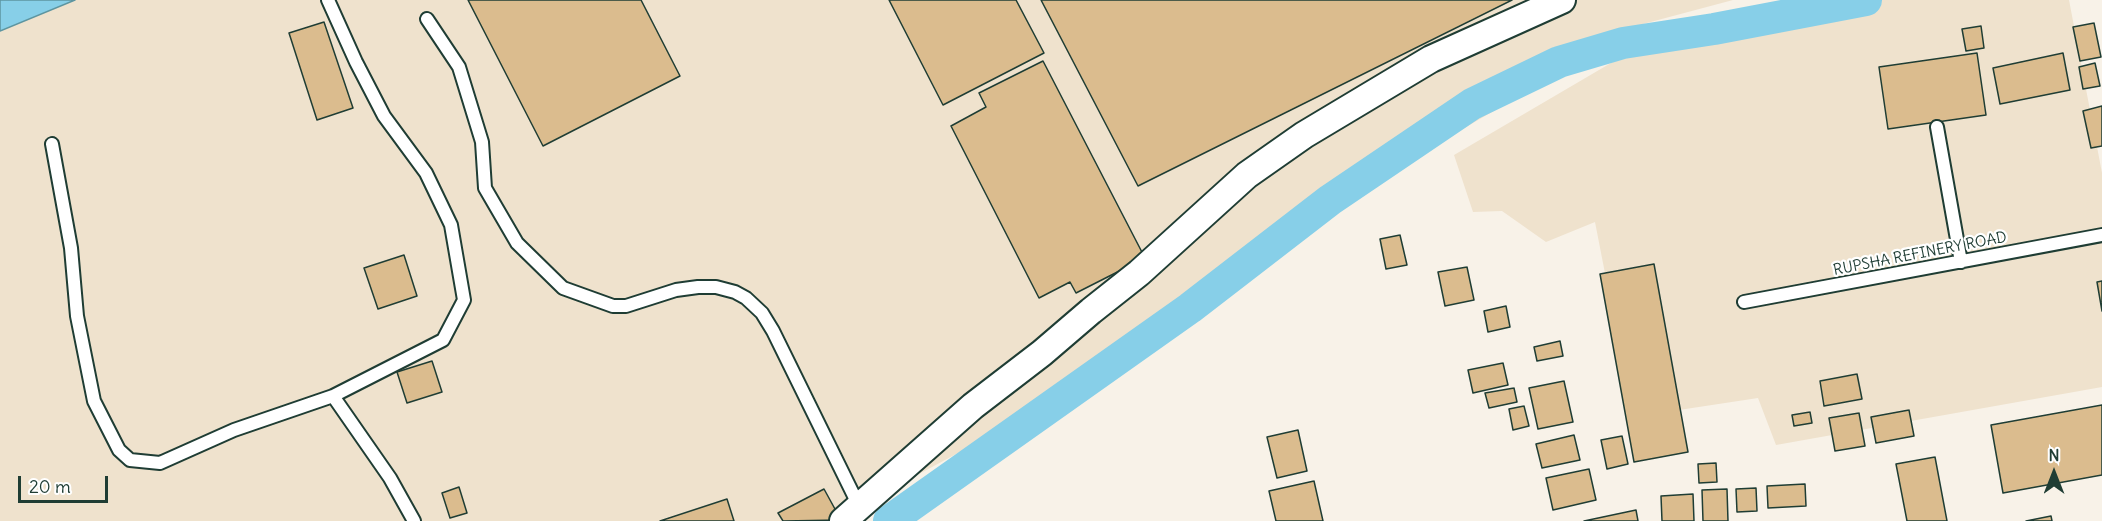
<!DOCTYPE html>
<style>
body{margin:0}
#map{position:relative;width:2102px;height:521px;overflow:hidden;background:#f8f2e8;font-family:Delius,sans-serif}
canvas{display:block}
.north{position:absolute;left:2024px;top:443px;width:60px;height:60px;-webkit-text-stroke:4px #fff;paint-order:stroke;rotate:0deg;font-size:16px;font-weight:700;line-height:24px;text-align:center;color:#1f3d34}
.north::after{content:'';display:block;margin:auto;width:21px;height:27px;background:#1f3d34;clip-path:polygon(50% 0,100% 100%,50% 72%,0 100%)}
.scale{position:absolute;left:18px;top:476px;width:90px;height:27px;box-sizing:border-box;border:3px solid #1f3d34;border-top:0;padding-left:8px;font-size:18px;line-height:21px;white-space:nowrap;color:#1f3d34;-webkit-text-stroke:4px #fff;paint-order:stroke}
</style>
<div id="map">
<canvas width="2102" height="521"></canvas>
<div class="north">N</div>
<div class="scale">20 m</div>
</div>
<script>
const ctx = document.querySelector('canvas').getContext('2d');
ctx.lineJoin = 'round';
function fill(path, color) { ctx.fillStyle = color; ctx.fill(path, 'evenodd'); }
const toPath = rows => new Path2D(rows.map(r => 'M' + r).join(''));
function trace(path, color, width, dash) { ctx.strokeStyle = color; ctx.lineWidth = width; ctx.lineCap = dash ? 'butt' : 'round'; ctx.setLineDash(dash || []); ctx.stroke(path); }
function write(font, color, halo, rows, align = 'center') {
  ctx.font = font + ' Delius,sans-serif'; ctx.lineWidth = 4.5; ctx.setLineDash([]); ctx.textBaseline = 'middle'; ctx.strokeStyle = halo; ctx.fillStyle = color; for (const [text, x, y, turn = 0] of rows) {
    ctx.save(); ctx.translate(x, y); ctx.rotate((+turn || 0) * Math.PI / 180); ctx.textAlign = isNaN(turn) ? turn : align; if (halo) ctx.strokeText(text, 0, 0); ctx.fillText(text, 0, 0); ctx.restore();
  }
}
const built = toPath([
 [0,0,1733,0,1643,24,1303,222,1119,366,832,521,0,521],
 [1822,0,2069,0,2102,173,2102,387,1776,445,1758,398,1633,417,1595,222,1546,242,1502,211,1473,212,1454,155,1657,36]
]);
const water = toPath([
 [0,0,75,0,0,31,0,0]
]);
const canal = toPath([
 [889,521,1190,308,1330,200,1472,104,1559,62,1623,43,1714,29,1866,0]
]);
const building = toPath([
 [468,0,641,0,680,76,543,146,468,0],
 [889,0,1016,0,1044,53,943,105,889,0],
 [1041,0,1512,0,1138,186,1041,0],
 [324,22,353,108,317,120,289,33,324,22],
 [2094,23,2101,57,2080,61,2073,27,2094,23],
 [1981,26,1984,48,1966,51,1962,29,1981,26],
 [1977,53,1986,115,1888,129,1879,67,1977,53],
 [2063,53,2070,90,2000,104,1993,68,2063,53],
 [1043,61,1145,258,1076,293,1070,282,1039,298,951,126,986,107,979,93,1043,61],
 [2095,63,2100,86,2083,89,2079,67,2095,63],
 [2102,106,2102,146,2091,148,2083,111,2102,106],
 [1400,235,1407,265,1386,269,1380,239,1400,235],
 [404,255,417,296,378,309,364,268,404,255],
 [1654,264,1688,452,1634,462,1600,274,1654,264],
 [1467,267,1474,300,1445,306,1438,272,1467,267],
 [2102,281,2102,311,2097,282,2102,281],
 [1506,306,1510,327,1488,332,1484,311,1506,306],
 [1560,341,1563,356,1537,361,1534,347,1560,341],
 [432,361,442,392,407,403,397,372,432,361],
 [1503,363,1508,385,1473,393,1468,370,1503,363],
 [1857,374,1862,399,1824,406,1820,381,1857,374],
 [1564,381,1573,422,1538,429,1529,388,1564,381],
 [1514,388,1517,402,1489,408,1485,393,1514,388],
 [2102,405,2102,475,2003,493,1991,425,2102,405],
 [1524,406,1529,426,1513,430,1509,409,1524,406],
 [1909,410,1914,436,1876,443,1871,417,1909,410],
 [1810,412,1812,423,1794,426,1792,415,1810,412],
 [1859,413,1865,446,1835,451,1829,418,1859,413],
 [1298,430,1307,471,1277,478,1267,437,1298,430],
 [1574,435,1580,460,1542,468,1536,444,1574,435],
 [1622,436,1628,464,1607,469,1601,440,1622,436],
 [1935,457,1947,521,1907,521,1896,464,1935,457],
 [1716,463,1717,482,1699,483,1698,464,1716,463],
 [1589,469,1596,500,1553,510,1546,478,1589,469],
 [1314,481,1323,521,1276,521,1269,491,1314,481],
 [1805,484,1806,506,1768,508,1767,486,1805,484],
 [459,487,467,513,450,518,442,493,459,487],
 [1756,488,1757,511,1737,512,1736,489,1756,488],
 [824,489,841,520,783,521,778,513,824,489],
 [1727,489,1728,521,1703,521,1702,490,1727,489],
 [1693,494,1694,521,1662,521,1661,496,1693,494],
 [727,499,734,521,660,521,727,499],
 [1636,510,1638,521,1584,521,1636,510],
 [2051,516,2052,521,2026,521,2051,516]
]);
const service = toPath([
 [328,0,356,62,384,116,426,173,451,225,464,300,443,340,333,396,390,478,414,521],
 [427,19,459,67,482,142,485,188,517,243,563,288,613,306,626,306,676,290,698,287,716,287,735,292,746,298,762,313,773,331,859,506],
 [1937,127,1961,262],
 [52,144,71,248,77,316,94,401,119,450,130,460,160,463,234,430,333,396],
 [1744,302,2102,235]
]);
const minor = toPath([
 [843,521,973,406,1042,353,1091,311,1139,273,1247,175,1304,135,1431,59,1562,0]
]);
const streetNames = [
 ["RUPSHA REFINERY ROAD",1920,254,-11]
];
fill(built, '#efe2cd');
fill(water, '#87cfe8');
trace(water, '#5d95a0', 1.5);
trace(canal, '#87cfe8', 32);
fill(building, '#dbbc8e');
trace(building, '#1f3d34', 1.5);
trace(service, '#1f3d34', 16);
trace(minor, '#1f3d34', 30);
trace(service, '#fff', 12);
trace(minor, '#fff', 26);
write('15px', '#1f3d34', '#fff', streetNames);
</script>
